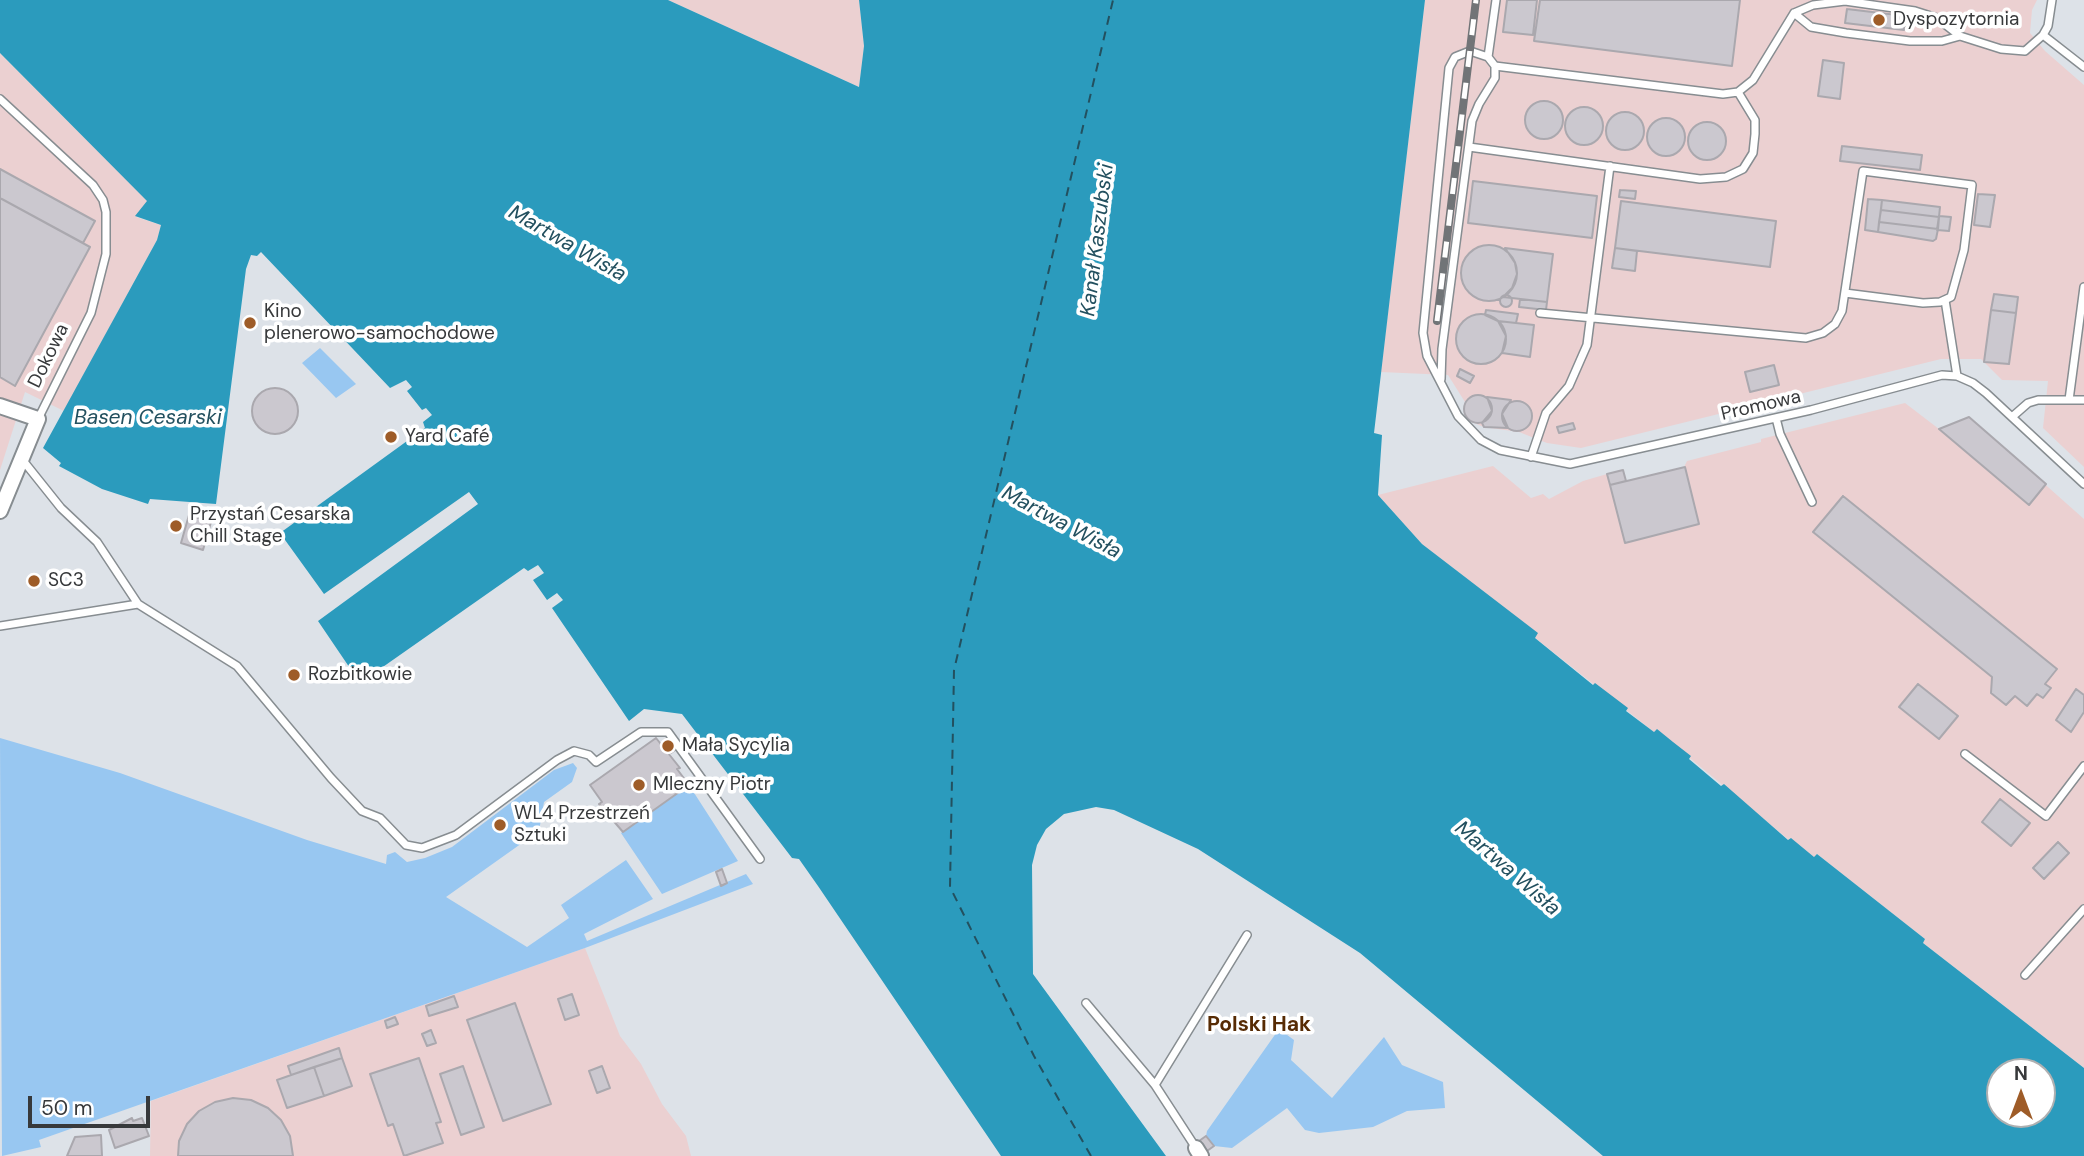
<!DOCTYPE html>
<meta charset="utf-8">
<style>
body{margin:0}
#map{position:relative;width:2084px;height:1156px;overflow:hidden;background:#dde2e8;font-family:"DM Sans",sans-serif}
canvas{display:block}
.north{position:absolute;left:1986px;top:1058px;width:70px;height:70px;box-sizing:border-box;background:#fff;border:2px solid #afb0b1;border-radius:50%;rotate:0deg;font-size:19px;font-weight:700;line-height:28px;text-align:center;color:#37393b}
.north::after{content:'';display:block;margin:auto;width:24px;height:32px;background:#9e5c28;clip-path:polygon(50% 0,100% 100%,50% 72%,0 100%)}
.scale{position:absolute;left:28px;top:1096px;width:122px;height:32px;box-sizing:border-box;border:4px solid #37393b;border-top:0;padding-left:9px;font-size:21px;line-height:24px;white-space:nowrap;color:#37393b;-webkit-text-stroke:5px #fff;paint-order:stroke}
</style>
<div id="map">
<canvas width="2084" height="1156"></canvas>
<div class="north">N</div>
<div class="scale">50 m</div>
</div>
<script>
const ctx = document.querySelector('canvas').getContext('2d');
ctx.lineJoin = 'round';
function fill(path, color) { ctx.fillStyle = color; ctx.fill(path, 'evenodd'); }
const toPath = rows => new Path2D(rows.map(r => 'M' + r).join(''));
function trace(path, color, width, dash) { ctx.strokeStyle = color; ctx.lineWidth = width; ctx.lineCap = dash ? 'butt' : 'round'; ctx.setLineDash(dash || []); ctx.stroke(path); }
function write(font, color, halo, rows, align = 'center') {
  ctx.font = font + ' "DM Sans",sans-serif'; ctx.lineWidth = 7; ctx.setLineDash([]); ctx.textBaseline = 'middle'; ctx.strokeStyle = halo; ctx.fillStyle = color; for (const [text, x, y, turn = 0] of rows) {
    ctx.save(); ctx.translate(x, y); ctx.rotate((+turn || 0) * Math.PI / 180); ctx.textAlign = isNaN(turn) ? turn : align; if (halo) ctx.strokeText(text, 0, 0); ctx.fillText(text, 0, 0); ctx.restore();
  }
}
const industrial = toPath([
 [668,0,859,0,864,46,859,87],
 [1425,0,2037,0,2032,10,2030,33,2045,51,2084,85,2084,467,2043,428,2048,381,2002,380,1981,359,1941,359,1581,448,1547,443,1519,432,1484,427,1472,422,1465,416,1465,402,1448,375,1381,372],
 [0,53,148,201,136,217,161,225,157,240,64,411,25,392,0,470],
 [1905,403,1939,429,1969,417,2084,519,2084,1068,1923,943,1925,939,1817,854,1815,858,1790,838,1789,840,1656,730,1654,732,1534,637,1537,633,1422,544,1378,495,1493,466,1531,498,1543,494,1549,499,1583,481,1607,474,1623,470,1626,481,1684,467,1687,461,1761,442,1761,439],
 [585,948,620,1036,641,1064,662,1104,686,1136,691,1156,150,1156,151,1101]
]);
const green = toPath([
 [320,348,356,384,336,398,302,363],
 [0,738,120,773,307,840,386,864,387,855,395,852,407,862,425,858,452,847,554,770,573,763,577,768,572,782,544,802,539,831,446,897,527,947,569,918,561,905,626,860,653,899,584,934,587,941,746,874,753,884,585,948,39,1140,41,1147,2,1156],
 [689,785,738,861,662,894,621,833],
 [1279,1029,1294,1040,1291,1060,1332,1098,1384,1037,1402,1065,1443,1082,1445,1108,1407,1111,1373,1127,1319,1133,1305,1130,1287,1108,1232,1148,1214,1146,1206,1136,1207,1131]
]);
const water = toPath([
 [0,0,668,0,859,87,864,46,859,0,1425,0,1374,433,1382,435,1378,495,1422,544,1538,633,1535,638,1593,685,1595,683,1628,708,1626,711,1654,732,1657,729,1673,742,1691,756,1689,759,1721,786,1724,784,1788,840,1791,838,1814,857,1817,854,1925,939,1923,943,2084,1068,2084,1156,1603,1156,1360,953,1198,849,1114,810,1096,807,1064,814,1046,829,1037,845,1032,865,1033,974,1166,1156,1001,1156,818,886,799,859,792,858,682,714,644,709,629,721,552,608,563,600,557,593,547,600,533,580,544,573,538,565,528,571,524,568,360,683,318,621,478,504,469,492,324,594,280,533,425,428,423,422,432,415,426,408,422,410,407,391,412,387,406,380,390,388,261,252,257,256,251,255,246,269,216,504,150,499,148,504,102,489,59,466,61,463,43,448,157,240,161,225,135,216,147,201,0,53],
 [2000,1072,2042,1072,2042,1114,2000,1114]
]);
const ferry = toPath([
 [1091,1156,1034,1056,950,887,954,670,1113,0]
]);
const building = toPath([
 [1507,0,1537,0,1533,35,1503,32,1507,0],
 [1540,0,1740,0,1732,66,1534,41,1540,0],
 [1847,9,1914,17,1913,27,1904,26,1904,30,1845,23,1847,9],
 [1823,60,1844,63,1840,99,1818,96,1823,60],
 '1525 120a19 19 0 1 1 38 0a19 19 0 1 1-38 0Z',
 '1565 126a19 19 0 1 1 38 0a19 19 0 1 1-38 0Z',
 '1606 131a19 19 0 1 1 38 0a19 19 0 1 1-38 0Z',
 '1647 137a19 19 0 1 1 38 0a19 19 0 1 1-38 0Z',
 '1688 141a19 19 0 1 1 38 0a19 19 0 1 1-38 0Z',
 [1842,146,1922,155,1920,170,1840,161,1842,146],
 [0,169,95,221,83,243,0,198,0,169],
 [1473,181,1597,196,1592,238,1468,223,1473,181],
 [1620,190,1636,191,1635,199,1619,197,1620,190],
 [1978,194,1995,195,1990,227,1974,225,1978,194],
 [0,198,90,247,15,386,0,377,0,198],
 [1868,199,1882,200,1878,232,1865,230,1868,199],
 [1882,200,1940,207,1939,217,1881,210,1882,200],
 [1621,201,1776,221,1770,267,1615,248,1621,201],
 [1881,210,1939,217,1938,229,1879,222,1881,210],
 [1939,216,1951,217,1949,231,1937,230,1939,216],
 [1879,222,1938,229,1936,239,1933,241,1878,232,1879,222],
 '1461 273a28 28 0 1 1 56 0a28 28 0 1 1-56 0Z',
 [1505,248,1553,254,1547,302,1503,297,1512,288,1517,274,1515,263,1505,248],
 [1615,248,1637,251,1635,271,1612,268,1615,248],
 [1994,294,2018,297,2016,313,1991,310,1994,294],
 '1500 301a6 6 0 1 1 12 0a6 6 0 1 1-12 0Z',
 [1520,299,1547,302,1546,310,1519,307,1520,299],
 [1486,310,1518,314,1516,323,1498,321,1485,315,1486,310],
 [1991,310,2016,313,2009,364,1984,362,1991,310],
 '1456 339a25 25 0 1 1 50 0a25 25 0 1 1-50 0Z',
 [1498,321,1534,325,1530,357,1502,353,1506,336,1498,321],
 [1774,365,1779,385,1750,392,1745,372,1774,365],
 [1460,369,1474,376,1470,383,1457,376,1460,369],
 '252 411a23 23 0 1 1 46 0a23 23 0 1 1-46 0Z',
 '1464 409a14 14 0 1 1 28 0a14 14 0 1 1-28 0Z',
 [1487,397,1511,400,1502,414,1508,428,1484,427,1482,423,1492,411,1487,397],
 '1502 416a15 15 0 1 1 30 0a15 15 0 1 1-30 0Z',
 [1969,417,2046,484,2029,505,1939,429,1969,417],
 [1573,423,1575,429,1559,433,1557,427,1573,423],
 [1685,467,1699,524,1625,543,1610,485,1685,467],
 [1623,470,1626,481,1610,485,1607,474,1623,470],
 [1843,496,2057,669,2045,684,2051,688,2043,698,2037,694,2027,706,2015,696,2006,705,1991,693,1992,677,1813,532,1843,496],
 [189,515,211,522,203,550,181,543,189,515],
 [1918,684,1958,716,1939,739,1899,707,1918,684],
 [2076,689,2084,695,2084,712,2071,732,2056,720,2076,689],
 [656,738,680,768,677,769,689,785,623,832,599,804,602,802,590,785,656,738],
 [667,738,675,750,671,753,663,741,667,738],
 [2000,799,2030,823,2011,846,1982,822,2000,799],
 [2058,842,2069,853,2044,879,2033,868,2058,842],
 [722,869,727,883,721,886,716,872,722,869],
 [572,994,579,1015,565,1020,558,999,572,994],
 [454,996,458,1007,429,1016,426,1006,454,996],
 [515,1003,551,1104,503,1121,467,1020,515,1003],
 [395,1017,398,1024,387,1028,385,1021,395,1017],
 [431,1030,436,1043,427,1046,422,1034,431,1030],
 [339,1048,342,1058,291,1075,288,1066,339,1048],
 [342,1058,352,1086,324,1096,314,1067,342,1058],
 [419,1058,441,1122,436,1123,443,1143,404,1156,393,1124,388,1126,370,1074,419,1058],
 [463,1066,484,1127,461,1135,440,1074,463,1066],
 [602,1066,610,1088,597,1093,589,1071,602,1066],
 [314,1067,324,1096,287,1108,277,1080,314,1067],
 [233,1098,251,1100,268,1108,281,1120,290,1136,293,1156,178,1156,179,1141,187,1124,199,1111,215,1102,233,1098],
 [132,1118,133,1121,142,1118,149,1136,115,1148,109,1130,132,1118],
 [101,1135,102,1156,67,1156,75,1137,101,1135],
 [1206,1136,1214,1146,1207,1151,1199,1141,1206,1136]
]);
const lane = toPath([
 [1794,13,1811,27,1846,33,1910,41,1942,41,1960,36],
 [2043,35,2084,67],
 [1488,57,1496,0],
 [1495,66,1723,94,1738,92,1753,80,1794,13,1813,5,1845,1,1915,11,1937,18,1960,36,2001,49,2025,51,2043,35,2048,26,2052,0],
 [0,99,93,185,103,200,106,212,106,254,91,313,38,419],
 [1469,147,1700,179,1726,177,1743,169,1753,153,1755,134,1755,120,1738,92],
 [1945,300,1957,376],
 [1540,313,1806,338,1823,333,1835,324,1842,311,1863,171,1972,185,1964,250,1951,297,1940,302,1923,303,1845,293],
 [1441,379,1442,349,1472,121,1479,104,1495,78,1495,66,1488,57,1470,51,1455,57,1449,68,1423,333,1427,356,1458,416,1481,440,1500,450,1570,464,1811,410,1942,375,1957,376,1973,383,1986,393,2084,484],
 [2069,400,2084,287],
 [2012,417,2028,403,2038,400,2084,400],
 [1776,418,1780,434,1812,502],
 [1531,457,1546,413,1569,386,1587,345,1610,166],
 [21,458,61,508,97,542,138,604,237,666,331,778,362,811,380,818,406,845,422,848,456,835,557,760,574,751,589,755,596,762,641,732,668,732,760,859],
 [0,626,138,604],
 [1965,754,2046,816,2084,766],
 [2025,975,2084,909],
 [1086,1003,1155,1085,1196,1148],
 [1155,1085,1247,935]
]);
const street = toPath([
 [0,406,38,419,0,511],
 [1196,1148,1201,1156]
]);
const rail = toPath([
 [1437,321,1476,0]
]);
const markers = [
 [1879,20,7,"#9e5c28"],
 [250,323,7,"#9e5c28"],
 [391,437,7,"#9e5c28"],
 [176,526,7,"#9e5c28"],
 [34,581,7,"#9e5c28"],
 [294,675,7,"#9e5c28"],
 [668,746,7,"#9e5c28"],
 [639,785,7,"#9e5c28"],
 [500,825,7,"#9e5c28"]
];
const poiNames = [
 ["Dyspozytornia",1893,20],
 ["Kino",264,312],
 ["plenerowo-samochodowe",264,334],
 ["Yard Café",405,437],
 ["Przystań Cesarska",190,515],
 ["Chill Stage",190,537],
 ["SC3",48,581],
 ["Rozbitkowie",308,675],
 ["Mała Sycylia",682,746],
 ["Mleczny Piotr",653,785],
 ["WL4 Przestrzeń",514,814],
 ["Sztuki",514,836]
];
const streetNames = [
 ["Dokowa",49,356,-64],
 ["Promowa",1761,406,-13]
];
const waterNames = [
 ["Kanał Kaszubski",1098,240,-83],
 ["Martwa Wisła",567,244,30],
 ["Basen Cesarski",148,418],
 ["Martwa Wisła",1061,523,28],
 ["Martwa Wisła",1507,869,41]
];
const neighbourhoodNames = [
 ["Polski Hak",1259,1025]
];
fill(industrial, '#ebd0d1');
fill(green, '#98c7f1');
fill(water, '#2b9bbd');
trace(ferry, '#23505f', 2, [9, 7]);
fill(building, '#cbc8cf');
trace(building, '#aaa8ae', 2);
trace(lane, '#878d91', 10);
trace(street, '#878d91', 18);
trace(lane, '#fff', 7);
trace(street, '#fff', 14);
trace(rail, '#717477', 8);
trace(rail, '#fff', 5, [16]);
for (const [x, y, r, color] of markers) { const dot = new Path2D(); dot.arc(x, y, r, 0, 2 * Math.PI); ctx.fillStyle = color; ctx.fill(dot); trace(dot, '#fff', 2.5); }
write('19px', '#37393b', '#fff', poiNames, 'left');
write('19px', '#37393b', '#fff', streetNames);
write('italic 21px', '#23505f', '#fff', waterNames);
write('bold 21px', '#572b04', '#fff', neighbourhoodNames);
</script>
